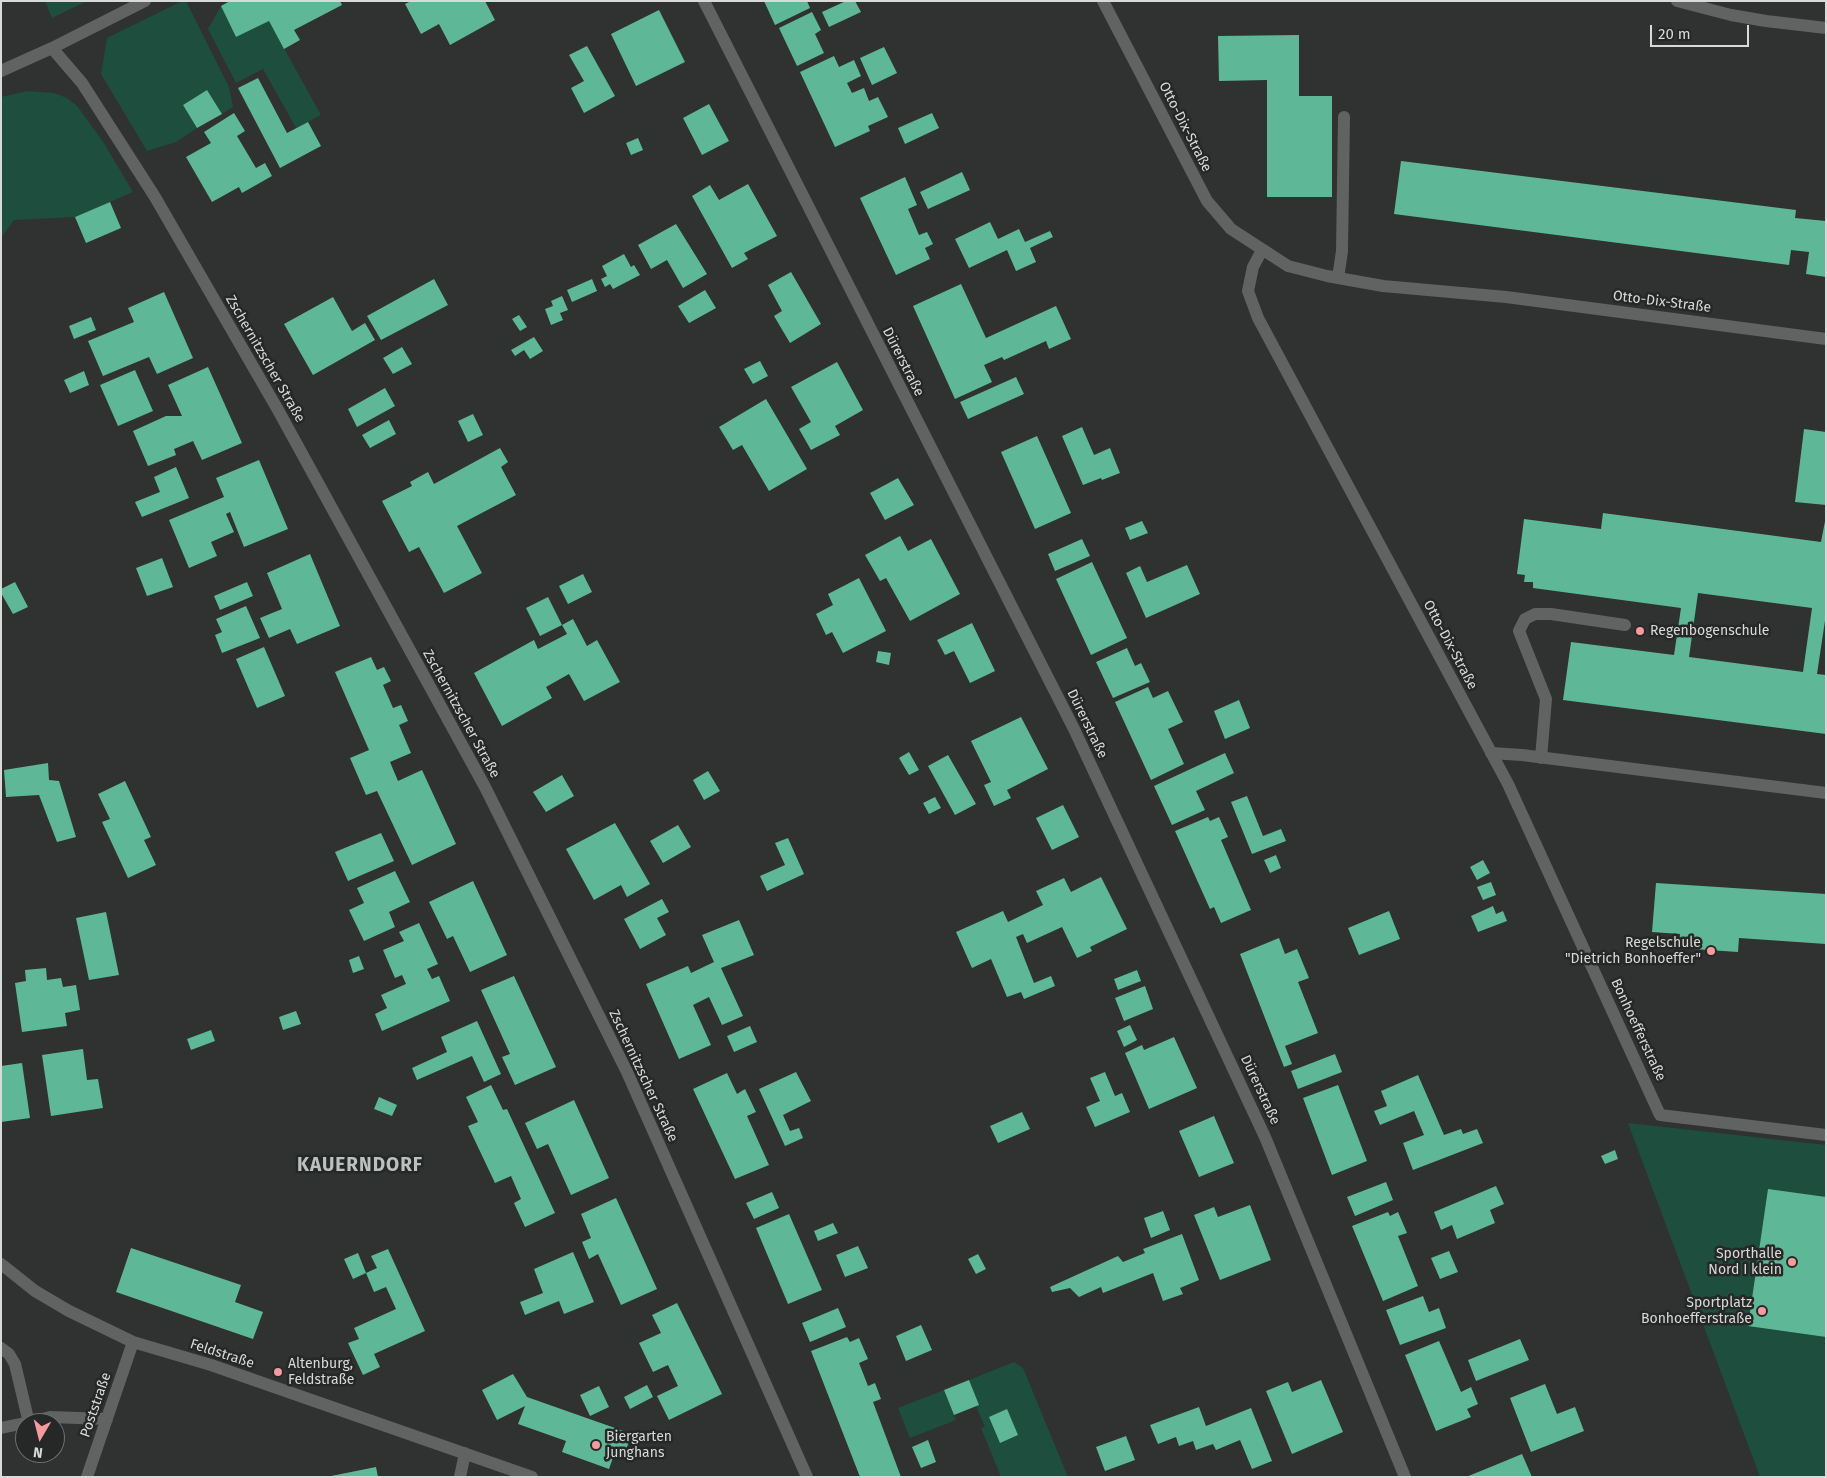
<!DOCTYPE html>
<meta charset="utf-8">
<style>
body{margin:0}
#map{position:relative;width:1827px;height:1478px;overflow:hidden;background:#2f3230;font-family:"Fira Sans",sans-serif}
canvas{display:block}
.frame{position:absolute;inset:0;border:2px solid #d8dad9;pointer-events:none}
.north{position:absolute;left:15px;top:1413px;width:50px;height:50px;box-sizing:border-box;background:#252827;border:1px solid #6d6f6e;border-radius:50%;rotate:188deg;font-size:14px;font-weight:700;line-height:20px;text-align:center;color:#d8dad9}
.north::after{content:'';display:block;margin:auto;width:18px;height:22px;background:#f59b9d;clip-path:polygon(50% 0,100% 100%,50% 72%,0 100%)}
.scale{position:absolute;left:1650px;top:25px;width:99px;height:22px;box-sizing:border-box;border:2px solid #d8dad9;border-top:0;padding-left:6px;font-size:15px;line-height:18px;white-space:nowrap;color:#d8dad9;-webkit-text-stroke:4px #252827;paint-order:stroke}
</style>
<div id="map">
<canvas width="1827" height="1478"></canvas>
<div class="frame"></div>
<div class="north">N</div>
<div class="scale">20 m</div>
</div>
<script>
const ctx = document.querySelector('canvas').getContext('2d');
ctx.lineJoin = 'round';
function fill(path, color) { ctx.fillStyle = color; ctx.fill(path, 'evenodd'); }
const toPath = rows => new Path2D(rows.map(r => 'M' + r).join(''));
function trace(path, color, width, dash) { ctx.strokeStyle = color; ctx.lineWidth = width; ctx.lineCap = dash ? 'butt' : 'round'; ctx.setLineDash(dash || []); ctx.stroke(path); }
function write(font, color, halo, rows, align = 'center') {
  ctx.font = font + ' "Fira Sans",sans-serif'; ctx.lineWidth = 5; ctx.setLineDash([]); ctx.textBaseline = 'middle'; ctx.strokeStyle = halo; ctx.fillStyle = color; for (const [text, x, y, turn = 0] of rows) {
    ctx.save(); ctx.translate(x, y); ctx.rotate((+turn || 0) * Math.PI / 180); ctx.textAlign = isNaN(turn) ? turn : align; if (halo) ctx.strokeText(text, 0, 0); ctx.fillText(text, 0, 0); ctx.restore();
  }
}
const green = toPath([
 [45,1,87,1,52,18],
 [182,1,186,1,229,87,233,107,222,114,207,90,183,105,197,128,176,142,147,151,101,74,107,38],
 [221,6,236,37,269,21,321,115,296,128,263,69,236,83,208,29],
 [27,91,54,93,67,98,77,106,102,140,133,192,75,217,14,220,1,238,1,97],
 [1628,1123,1826,1145,1826,1477,1760,1477],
 [1014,1362,1023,1368,1068,1477,1001,1477,981,1428,985,1427,976,1406,969,1380],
 [944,1390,956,1420,910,1438,898,1408]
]);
const building = toPath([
 [230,1,340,1,342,5,294,30,300,40,284,49,269,21,236,37,221,6],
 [411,1,485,1,495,20,450,45,439,24,421,34,405,4],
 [764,1,807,1,810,8,775,25],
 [846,1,855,1,861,12,829,27,822,12],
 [659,10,685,62,636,86,611,34],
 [812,12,821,30,815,34,824,53,797,66,779,28],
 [1299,35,1299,96,1332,96,1332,197,1267,197,1267,80,1219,81,1218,36],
 [587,46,615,96,584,113,571,88,584,81,569,55],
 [884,47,897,73,872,85,860,58],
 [834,56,839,67,854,60,861,76,847,83,852,93,864,88,869,101,878,97,888,117,868,126,870,131,835,147,800,72],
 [258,78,287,133,308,122,321,146,280,168,238,88],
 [207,90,222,114,197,128,183,105],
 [709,104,729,141,702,155,683,118],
 [234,113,245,131,237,136,256,168,265,163,272,176,242,193,239,187,212,202,186,157,211,143,204,132],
 [932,113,939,128,905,144,898,128],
 [638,138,643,150,631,155,626,143],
 [1401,161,1796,210,1795,218,1826,221,1826,277,1806,274,1809,252,1791,250,1789,265,1394,214],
 [962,172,970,190,928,209,920,192],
 [905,177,917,205,908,209,919,235,927,232,933,244,925,248,930,259,896,275,860,198],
 [748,184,777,236,744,253,748,259,732,268,692,196,710,185,719,200],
 [110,202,121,228,86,243,75,217],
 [990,222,998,239,1019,229,1025,242,1050,231,1053,237,1030,248,1036,262,1016,271,1007,250,969,268,955,239],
 [676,224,707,274,683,288,667,260,651,269,638,245],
 [624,254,631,267,634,265,640,275,613,289,610,284,605,287,601,279,607,276,602,266],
 [791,272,821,324,790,343,774,316,782,311,768,285],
 [434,279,448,305,381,340,367,316],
 [592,279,597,291,572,302,567,290],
 [961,284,986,338,1056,306,1071,339,1049,349,1046,341,1004,360,1002,357,984,365,992,382,955,399,913,306],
 [705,290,716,308,689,323,678,306],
 [164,292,193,358,157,374,149,357,103,376,88,341,134,322,128,308],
 [562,296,568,310,560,313,563,320,551,325,545,309,553,306,551,301],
 [333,297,352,331,365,323,375,340,313,375,284,324],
 [519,315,527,327,520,331,512,319],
 [91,317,96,330,74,339,69,326],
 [534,337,543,351,530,359,524,350,515,356,511,350],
 [402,347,412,364,393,374,383,358],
 [760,361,768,376,753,384,744,369],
 [837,362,863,410,835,426,840,435,811,450,799,429,811,422,791,387],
 [208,367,242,443,202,460,193,441,174,449,176,455,148,466,133,431,166,416,182,416,168,385],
 [135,370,153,411,118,426,100,385],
 [84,371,89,385,70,393,64,380],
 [1016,377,1024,394,968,419,960,402],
 [385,388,395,406,357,427,348,409],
 [766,399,807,469,769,491,742,445,733,450,719,427],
 [473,414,483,435,468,442,458,421],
 [389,420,396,434,370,448,362,435],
 [1082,427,1094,455,1110,448,1120,473,1102,480,1101,478,1083,485,1062,436],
 [1804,429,1826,432,1826,505,1795,502],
 [1037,436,1071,513,1035,529,1001,452],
 [500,448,508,462,501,467,516,495,457,526,482,573,444,593,419,547,409,552,382,501,412,486,410,482,428,472,434,484],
 [259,460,288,529,244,547,230,512,226,514,234,532,211,542,217,556,189,568,169,520,224,497,216,478],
 [176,467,189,498,142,517,135,502,160,492,154,477],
 [898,478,914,505,885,520,870,493],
 [1603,513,1821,542,1826,516,1826,614,1817,674,1826,675,1826,734,1563,700,1571,642,1674,655,1681,608,1533,588,1533,582,1524,582,1525,575,1517,574,1524,519,1601,529],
 [1698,593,1812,608,1803,672,1689,657],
 [1142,521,1148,533,1130,540,1125,528],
 [900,536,908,551,931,539,960,594,910,621,886,578,880,581,865,555],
 [1082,539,1090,556,1055,571,1048,554],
 [310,554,340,626,297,644,290,629,269,638,260,618,282,609,267,573],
 [162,558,173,587,147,596,136,568],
 [1092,562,1127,638,1091,655,1056,579],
 [1187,565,1200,594,1146,618,1126,573,1140,566,1147,582],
 [583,574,592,592,568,604,559,586],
 [859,578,886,631,843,653,832,632,826,635,816,614,833,605,828,594],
 [15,582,28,607,13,614,1,593,1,589],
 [247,582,253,596,220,610,214,596],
 [548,597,562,625,540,636,526,608],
 [246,606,260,638,222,653,215,635,222,632,216,619],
 [573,619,587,646,597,640,620,682,584,701,569,674,546,687,552,698,502,726,474,673,534,640,538,649,567,634,562,625],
 [972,623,995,671,970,683,954,651,945,655,937,640],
 [264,647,285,696,257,708,236,659],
 [1127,648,1135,666,1141,663,1150,682,1113,698,1096,662],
 [878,651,891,653,889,665,876,662],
 [371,657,377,670,384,667,391,681,383,685,393,708,401,705,408,721,399,725,411,753,390,762,398,781,422,770,456,844,412,865,377,791,366,795,350,758,369,750,335,672],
 [1148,687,1153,698,1168,691,1183,722,1168,729,1184,764,1151,780,1115,702],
 [1239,700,1250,728,1225,739,1214,711],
 [1021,717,1048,769,1007,790,1011,798,994,806,984,785,991,782,971,741],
 [909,752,919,770,909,775,899,758],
 [1225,753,1234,773,1196,791,1205,810,1172,825,1154,786],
 [948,755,976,804,955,815,928,766],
 [48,763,49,780,59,781,76,837,57,842,39,795,6,797,4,770],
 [708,771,720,791,704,800,693,780],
 [562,775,574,796,546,812,533,792],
 [125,781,151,837,144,840,156,865,128,878,102,822,110,819,98,794],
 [1247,796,1263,836,1281,829,1286,841,1252,854,1231,802],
 [935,797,941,808,929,814,923,803],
 [1063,805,1079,837,1052,850,1036,818],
 [1208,817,1210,821,1219,817,1228,837,1221,840,1251,910,1221,923,1214,907,1210,909,1175,831],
 [615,823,650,884,627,897,621,885,594,900,566,849],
 [678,825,691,847,663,863,650,841],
 [381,833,394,861,348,881,335,852],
 [788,838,804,874,767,891,760,876,785,865,775,843],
 [1276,855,1281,868,1270,873,1264,860],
 [1483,860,1490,873,1477,880,1470,867],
 [395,871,410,902,389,912,395,927,364,941,349,910,364,903,357,888],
 [1101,877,1127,929,1090,947,1092,951,1077,958,1062,927,1027,943,1023,934,1016,937,1034,983,1051,976,1055,986,1024,999,1021,992,1007,997,991,959,972,968,956,932,1003,911,1008,922,1043,905,1036,891,1064,878,1071,892],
 [473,881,507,955,470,972,453,936,447,939,429,902],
 [1491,882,1496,895,1483,900,1477,887],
 [1656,883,1826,894,1826,944,1739,938,1738,952,1679,948,1680,934,1652,932],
 [662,899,669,912,657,918,666,935,640,949,624,919],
 [1493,906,1496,914,1503,911,1507,921,1478,932,1471,916],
 [1389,911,1400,939,1359,955,1348,928],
 [106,912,119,975,89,980,76,918],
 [739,920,754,955,721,968,743,1016,722,1025,709,997,693,1005,711,1045,679,1059,646,984,688,966,691,973,714,962,702,935],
 [419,923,438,964,427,969,432,979,439,976,450,1001,382,1031,375,1014,387,1008,381,995,406,984,402,975,395,978,383,950,404,941,399,932],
 [1279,938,1285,954,1297,949,1309,978,1298,982,1318,1033,1285,1046,1292,1064,1284,1067,1240,954],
 [359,956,364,969,353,973,349,960],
 [46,968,47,980,61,978,63,987,76,985,80,1010,65,1013,67,1026,22,1032,15,983,26,981,25,970],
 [1137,970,1141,981,1118,990,1114,979],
 [514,976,556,1067,515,1085,502,1057,510,1054,481,990],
 [1145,986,1153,1009,1124,1021,1115,998],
 [296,1011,301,1024,283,1030,279,1017],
 [477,1021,501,1074,484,1082,472,1056,417,1080,412,1068,447,1052,441,1037],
 [1130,1025,1137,1040,1124,1047,1117,1031],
 [750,1026,757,1042,734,1052,727,1036],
 [211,1030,215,1041,191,1050,187,1039],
 [1174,1037,1197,1088,1149,1109,1125,1053,1142,1045,1144,1050],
 [83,1049,87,1080,98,1079,103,1108,51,1116,42,1055],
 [1335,1054,1342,1072,1298,1089,1291,1071],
 [22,1063,30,1118,1,1122,1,1066],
 [796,1072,811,1101,783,1115,790,1131,799,1128,803,1138,785,1146,759,1089],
 [1105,1072,1115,1096,1122,1093,1130,1112,1095,1127,1086,1107,1100,1101,1090,1078],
 [727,1073,737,1094,745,1089,756,1112,747,1116,769,1165,735,1179,693,1089],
 [1418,1075,1444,1135,1461,1129,1463,1134,1477,1129,1483,1143,1413,1170,1403,1143,1424,1135,1414,1111,1380,1125,1374,1111,1387,1106,1381,1091],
 [491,1085,503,1110,507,1109,555,1213,525,1227,514,1203,521,1199,511,1176,495,1183,468,1126,478,1122,466,1097],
 [1338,1085,1367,1161,1332,1175,1303,1098],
 [379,1097,397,1105,392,1116,374,1109],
 [574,1100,609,1178,571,1195,548,1144,537,1149,525,1123],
 [1022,1112,1030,1129,998,1143,990,1126],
 [1214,1116,1234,1163,1199,1177,1179,1131],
 [1615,1150,1618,1159,1605,1164,1601,1156],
 [1386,1182,1393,1200,1355,1216,1347,1197],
 [1496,1186,1504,1204,1490,1210,1495,1223,1457,1239,1452,1225,1441,1230,1434,1212],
 [1768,1189,1826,1197,1826,1337,1748,1326],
 [772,1192,779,1208,754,1219,746,1203],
 [616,1198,657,1289,621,1305,598,1254,589,1259,582,1242,591,1238,581,1214],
 [1250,1205,1271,1260,1220,1280,1194,1215,1214,1207,1218,1217],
 [1163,1211,1170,1230,1151,1238,1144,1218],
 [1388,1212,1390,1216,1398,1212,1407,1233,1398,1236,1418,1286,1383,1301,1352,1226],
 [789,1214,822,1290,788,1304,756,1228],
 [833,1223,838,1233,818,1241,814,1231],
 [1182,1234,1199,1280,1180,1288,1183,1294,1163,1301,1153,1273,1103,1293,1101,1287,1079,1297,1070,1288,1052,1292,1050,1287,1118,1256,1123,1262,1145,1253,1143,1249],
 [858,1246,868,1268,845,1277,836,1255],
 [131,1248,241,1285,235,1302,263,1312,253,1339,116,1292],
 [388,1249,425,1331,374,1354,380,1367,363,1375,348,1343,359,1339,354,1328,396,1309,386,1287,374,1292,366,1273,377,1268,371,1256],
 [1449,1251,1458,1272,1440,1279,1431,1258],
 [573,1252,594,1302,564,1314,559,1301,525,1315,520,1302,543,1293,534,1269],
 [358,1253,366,1273,353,1279,344,1259],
 [978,1254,986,1269,976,1274,968,1259],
 [1423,1296,1429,1312,1439,1308,1446,1328,1400,1345,1386,1310],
 [677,1303,722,1394,669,1420,657,1396,678,1386,668,1365,653,1372,639,1343,661,1333,652,1315],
 [838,1308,846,1327,810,1342,802,1323],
 [921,1325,932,1350,906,1361,896,1336],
 [847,1337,850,1342,859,1338,868,1359,859,1363,868,1386,875,1383,881,1399,873,1402,901,1477,860,1477,811,1351],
 [1520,1339,1529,1360,1476,1381,1468,1360],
 [1439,1341,1461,1392,1471,1387,1478,1404,1467,1409,1471,1417,1436,1431,1405,1355],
 [513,1374,527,1397,632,1434,625,1452,616,1449,609,1469,562,1452,566,1441,518,1424,525,1406,497,1420,482,1390],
 [969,1380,979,1405,954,1415,944,1390],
 [1321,1380,1343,1432,1292,1454,1266,1391,1288,1382,1292,1392],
 [1545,1384,1557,1414,1575,1407,1584,1431,1531,1452,1510,1398],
 [647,1385,653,1397,630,1409,624,1397],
 [599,1386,609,1407,590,1416,580,1395],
 [1199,1407,1206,1426,1251,1408,1272,1461,1252,1469,1240,1440,1216,1450,1213,1444,1196,1450,1193,1441,1179,1446,1176,1437,1158,1444,1150,1425],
 [1007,1409,1018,1435,1000,1443,989,1417],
 [1126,1436,1135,1460,1105,1471,1096,1447],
 [928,1440,936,1462,921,1468,912,1447],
 [1522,1454,1532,1477,1466,1477,1493,1466],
 [376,1467,378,1477,331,1477,331,1476]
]);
const minor = toPath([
 [704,1,1074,729,1265,1137,1405,1477],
 [1103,1,1207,201,1231,229,1288,266,1327,276,1383,286,1506,297,1826,339],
 [1677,1,1731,15,1766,21,1826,28],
 [52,48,145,1],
 [1,71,52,48,82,83,155,197,278,410,485,787,627,1072,807,1477],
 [1262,250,1253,267,1248,291,1258,318,1508,784,1660,1115,1826,1135],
 [1338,278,1342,251,1344,117],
 [1491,753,1522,755,1826,793],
 [1541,758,1546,699,1519,631,1525,619,1535,614,1551,614,1625,625],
 [1,1264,35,1291,69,1311,133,1342,211,1365,532,1477],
 [1,1348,9,1354,15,1364,29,1423],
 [27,1423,50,1417,107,1419],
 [1,1428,25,1423],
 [87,1477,133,1342],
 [460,1477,465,1453]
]);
const markers = [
 [1640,631,5,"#f59b9d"],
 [1711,951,5,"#f59b9d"],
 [1792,1262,5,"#f59b9d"],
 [1762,1311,5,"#f59b9d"],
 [278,1372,5,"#f59b9d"],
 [596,1445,5,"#f59b9d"]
];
const streetNames = [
 ["Otto-Dix-Straße",1185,127,63],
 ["Otto-Dix-Straße",1662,302,7],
 ["Zschernitzscher Straße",265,359,60],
 ["Dürerstraße",903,362,63],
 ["Otto-Dix-Straße",1450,645,62],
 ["Zschernitzscher Straße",461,714,61],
 ["Dürerstraße",1087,724,64],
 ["Bonhoefferstraße",1638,1030,65],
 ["Zschernitzscher Straße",643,1076,65],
 ["Dürerstraße",1260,1090,65],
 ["Feldstraße",222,1354,18],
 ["Poststraße",96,1405,-71]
];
const poiNames = [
 ["Regenbogenschule",1650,631],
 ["Regelschule",1701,943,"right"],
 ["\"Dietrich Bonhoeffer\"",1701,959,"right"],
 ["Sporthalle",1782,1254,"right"],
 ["Nord I klein",1782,1270,"right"],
 ["Sportplatz",1752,1303,"right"],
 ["Bonhoefferstraße",1752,1319,"right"],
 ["Altenburg,",288,1364],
 ["Feldstraße",288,1380],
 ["Biergarten",606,1437],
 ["Junghans",606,1453]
];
const districtNames = [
 ["KAUERNDORF",360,1166]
];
fill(green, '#1d4e3e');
fill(building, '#5eb898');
trace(minor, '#616362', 12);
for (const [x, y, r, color] of markers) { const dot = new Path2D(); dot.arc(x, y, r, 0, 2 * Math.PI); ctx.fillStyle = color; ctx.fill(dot); trace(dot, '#252827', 2); }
write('14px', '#d8dad9', '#252827', streetNames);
write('14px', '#d8dad9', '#252827', poiNames, 'left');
ctx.letterSpacing = '1px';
write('bold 19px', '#bcc1bf', '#252827', districtNames);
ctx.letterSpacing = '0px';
</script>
